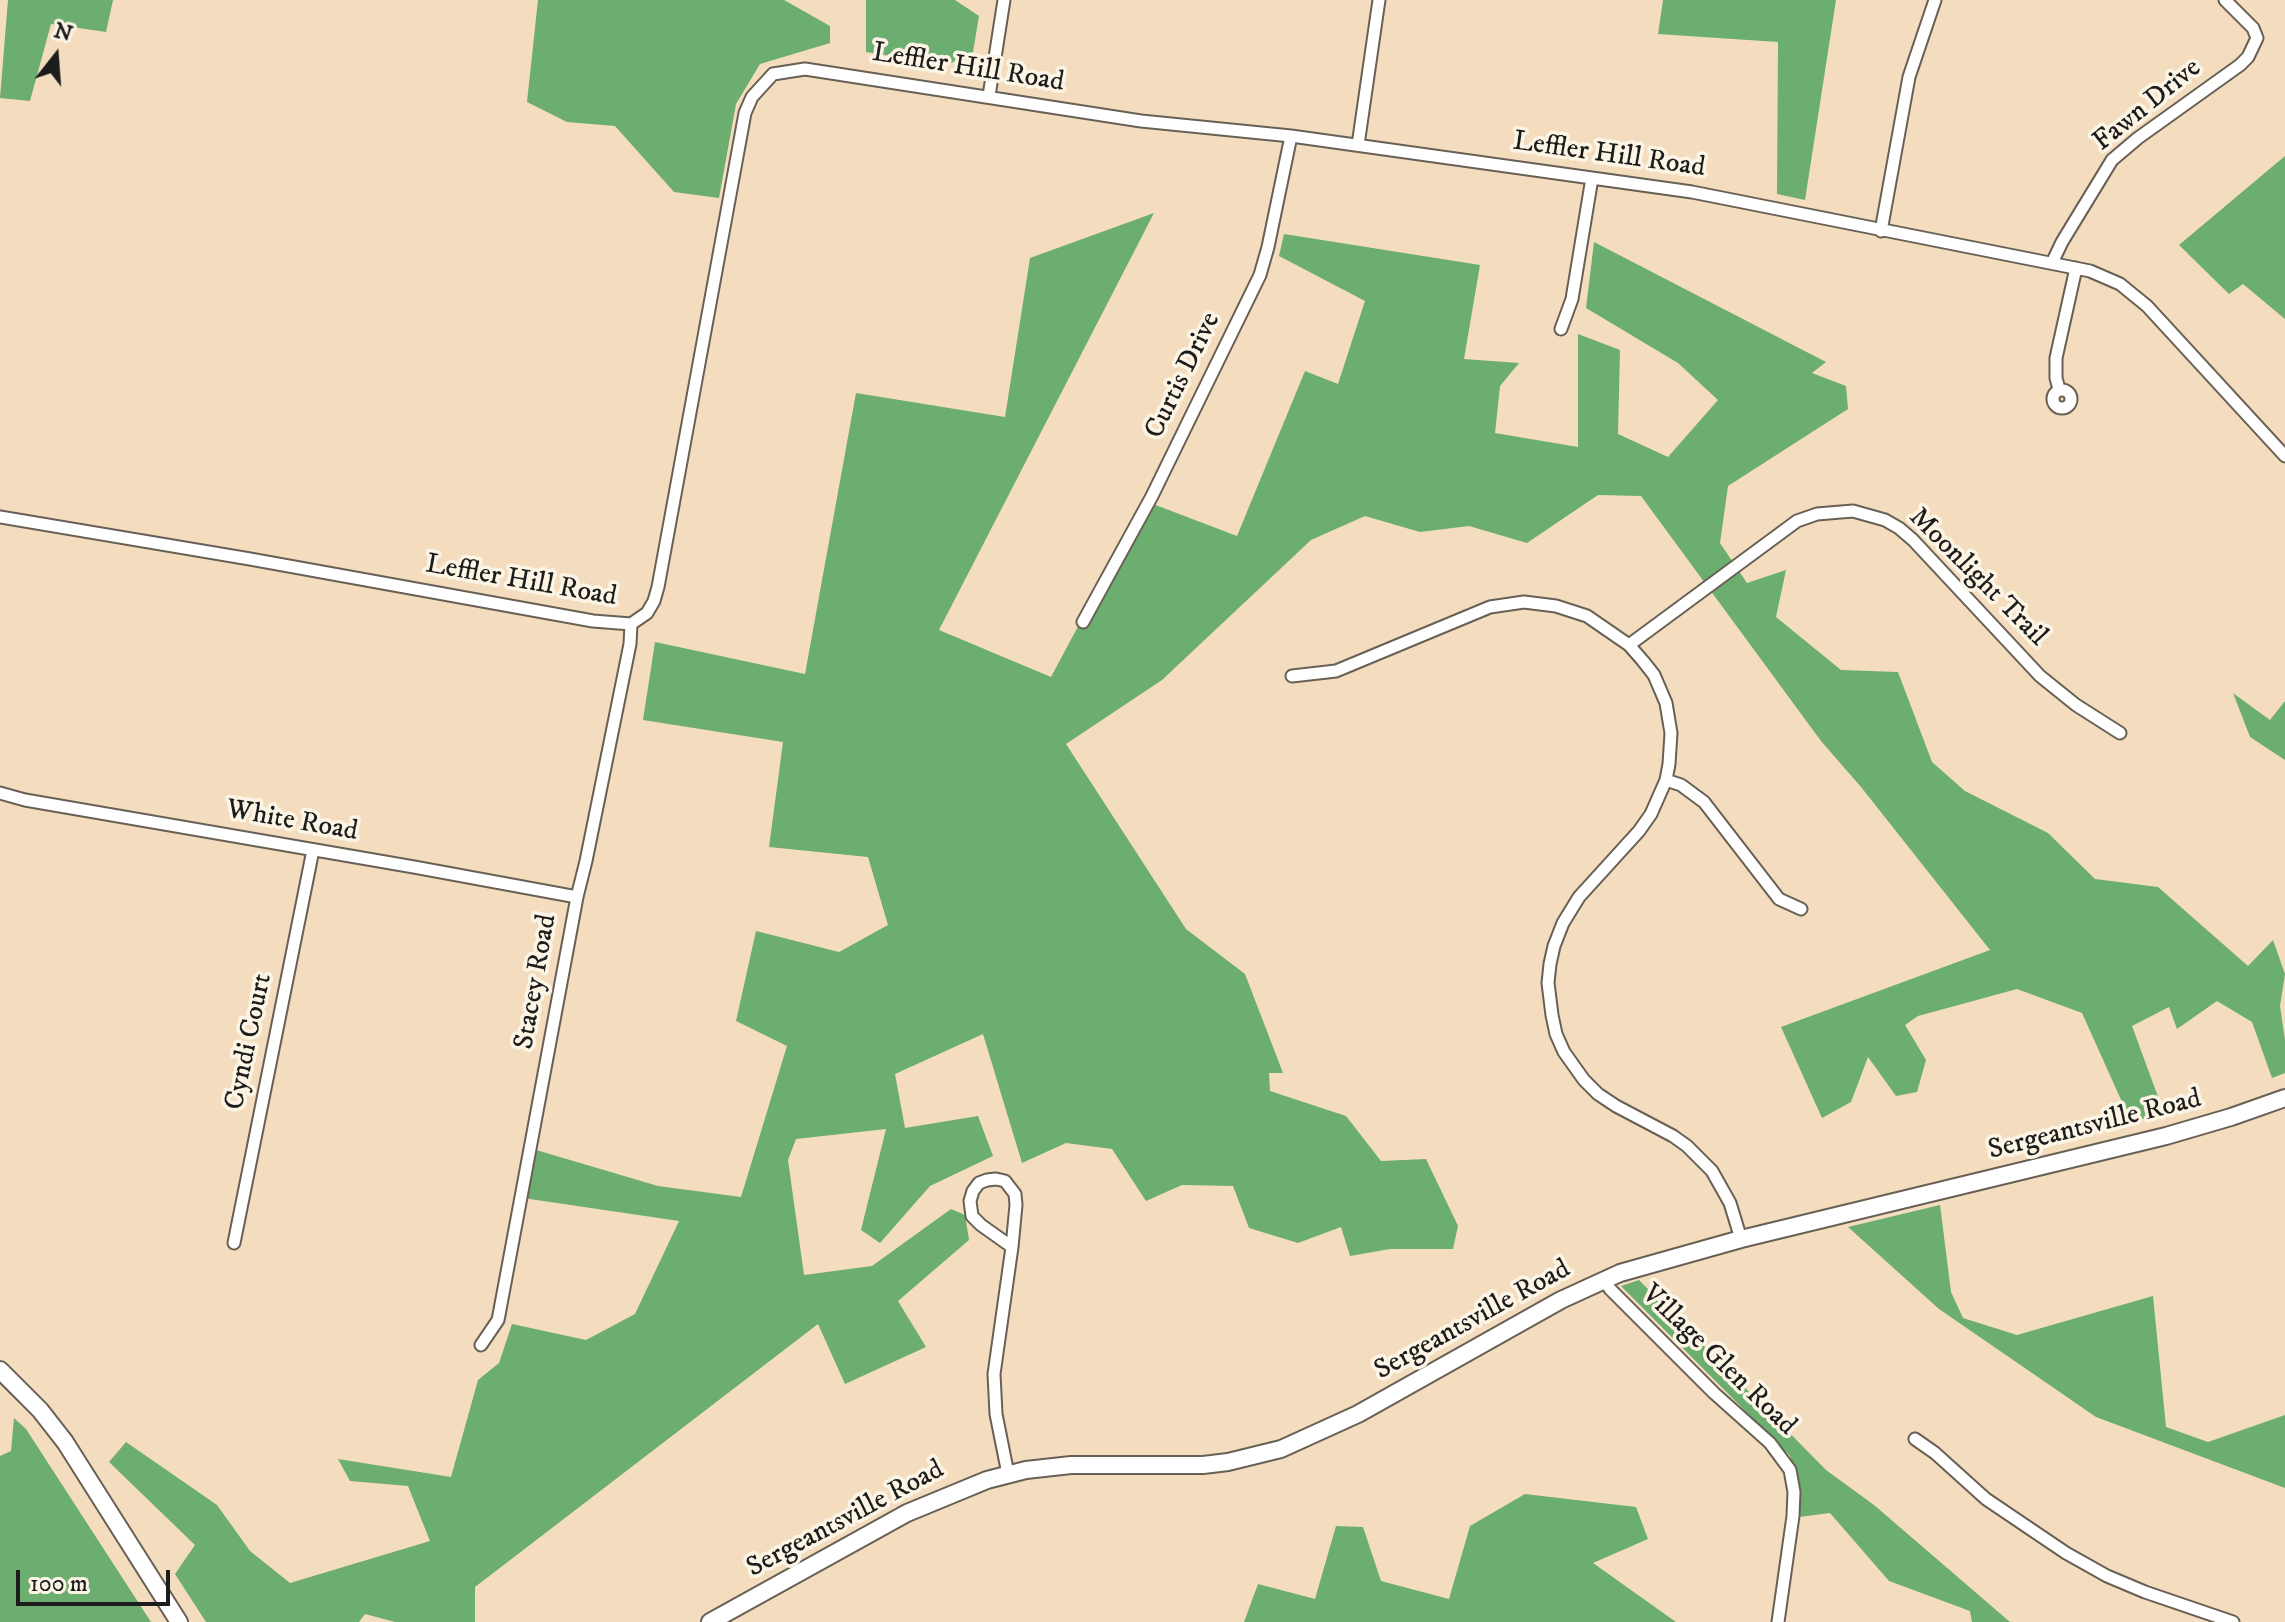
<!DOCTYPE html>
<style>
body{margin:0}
#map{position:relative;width:2285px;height:1622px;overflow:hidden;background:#f4ddbf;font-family:"IM FELL DW Pica",serif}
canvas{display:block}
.north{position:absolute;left:16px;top:16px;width:80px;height:80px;-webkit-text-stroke:6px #fcf5e5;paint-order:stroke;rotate:17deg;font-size:22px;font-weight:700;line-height:32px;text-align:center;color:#1c1c1c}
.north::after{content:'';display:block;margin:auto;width:28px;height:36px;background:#1c1c1c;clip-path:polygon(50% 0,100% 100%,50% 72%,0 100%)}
.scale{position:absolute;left:16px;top:1570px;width:154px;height:36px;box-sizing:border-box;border:4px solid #1c1c1c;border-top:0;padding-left:10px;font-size:24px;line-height:28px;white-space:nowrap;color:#1c1c1c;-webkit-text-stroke:6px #fcf5e5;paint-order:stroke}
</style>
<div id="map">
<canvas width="2285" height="1622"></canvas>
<div class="north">N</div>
<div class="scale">100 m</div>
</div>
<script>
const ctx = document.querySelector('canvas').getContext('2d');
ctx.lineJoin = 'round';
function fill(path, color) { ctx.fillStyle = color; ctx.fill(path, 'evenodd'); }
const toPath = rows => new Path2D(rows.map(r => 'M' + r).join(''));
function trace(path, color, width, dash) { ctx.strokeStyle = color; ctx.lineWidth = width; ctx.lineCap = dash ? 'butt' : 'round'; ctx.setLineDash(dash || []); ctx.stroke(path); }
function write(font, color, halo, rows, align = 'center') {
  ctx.font = font + ' "IM FELL DW Pica",serif'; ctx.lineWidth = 7; ctx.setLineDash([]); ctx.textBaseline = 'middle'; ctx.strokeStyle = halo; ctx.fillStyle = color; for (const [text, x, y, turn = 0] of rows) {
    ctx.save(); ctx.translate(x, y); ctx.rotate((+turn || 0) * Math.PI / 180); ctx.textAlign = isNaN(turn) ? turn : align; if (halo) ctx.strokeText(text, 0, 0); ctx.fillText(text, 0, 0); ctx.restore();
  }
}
const forest = toPath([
 [8,0,113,0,106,32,51,24,30,101,0,98],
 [538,0,784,0,830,26,830,43,760,64,736,104,719,198,674,192,615,126,567,122,527,102],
 [866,0,955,0,979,16,973,52,947,65,866,52],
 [1663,0,1836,0,1805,200,1777,194,1778,42,1658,34],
 [2285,156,2285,319,2243,284,2229,294,2179,245],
 [1154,213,939,630,1051,677,1145,501,1237,536,1305,371,1338,384,1365,301,1279,256,1284,234,1480,265,1464,359,1519,363,1500,386,1495,433,1578,447,1578,334,1620,350,1618,434,1668,457,1718,400,1678,363,1586,308,1594,242,1826,362,1812,373,1846,386,1848,409,1728,486,1720,543,1747,583,1786,570,1776,617,1841,670,1898,672,1932,762,1965,791,2048,833,2095,879,2158,887,2248,966,2273,940,2285,974,2280,1006,2285,1040,2285,1073,2272,1078,2252,1022,2217,1001,2177,1029,2169,1007,2132,1026,2164,1113,2131,1122,2082,1013,2017,989,1918,1016,1905,1025,1926,1060,1917,1092,1896,1096,1868,1057,1851,1102,1822,1118,1781,1027,1990,950,1861,787,1821,741,1641,496,1598,495,1527,543,1469,526,1420,532,1365,516,1311,540,1162,680,1066,744,1186,929,1245,974,1283,1073,1269,1073,1270,1091,1346,1116,1381,1161,1426,1159,1458,1226,1453,1249,1390,1249,1350,1256,1341,1227,1298,1243,1249,1228,1233,1186,1182,1185,1146,1201,1112,1149,1066,1143,1022,1163,983,1034,895,1074,905,1128,978,1116,993,1156,930,1186,880,1243,861,1230,886,1129,796,1139,788,1160,804,1275,872,1266,951,1209,965,1215,969,1240,898,1301,926,1347,845,1384,818,1324,475,1587,475,1622,395,1622,365,1614,359,1622,206,1622,175,1574,195,1545,109,1462,126,1442,217,1505,250,1551,290,1583,430,1541,408,1486,350,1481,338,1459,451,1477,478,1380,499,1363,512,1324,586,1340,635,1314,679,1221,516,1197,526,1147,658,1186,741,1197,787,1046,736,1021,756,931,839,952,888,925,868,857,769,847,783,742,643,720,655,642,805,674,856,393,1005,417,1030,258],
 [2233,693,2270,720,2285,701,2285,760,2250,737],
 [1940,1205,1951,1292,1963,1318,2017,1335,2153,1296,2166,1427,2208,1442,2285,1415,2285,1488,2096,1417,1939,1309,1848,1227],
 [1639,1280,1826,1470,1874,1505,2010,1622,1972,1622,1970,1611,1889,1581,1830,1513,1799,1517,1800,1487,1790,1456,1621,1286],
 [14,1418,26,1429,151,1622,0,1622,0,1456,11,1451],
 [1525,1494,1636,1507,1648,1539,1593,1563,1676,1622,1244,1622,1258,1584,1315,1599,1336,1526,1363,1527,1381,1581,1449,1599,1470,1526]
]);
const minor = toPath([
 [989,96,1004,0],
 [1358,145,1379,0],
 [1881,231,1909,77,1935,0],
 [2052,263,2062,242,2112,160,2138,138,2240,65,2248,57,2257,38,2253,28,2225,0],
 [1561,329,1572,299,1592,178],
 [2059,389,2056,378,2056,358,2076,268],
 '2053 399a9 9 0 1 1 18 0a9 9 0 1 1-18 0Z',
 [0,517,250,559,593,621,631,624,647,613,654,601,658,587,745,113,752,97,773,74,805,69,1141,121,1291,136,1692,192,2090,271,2120,284,2147,306,2285,456],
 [1083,622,1152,496,1260,275,1268,247,1291,136],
 [1629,645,1797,521,1817,514,1853,511,1885,520,1899,528,1913,540,2040,676,2076,705,2120,733],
 [1292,676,1336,671,1490,607,1524,602,1556,606,1587,616,1629,645,1643,661,1654,675,1666,703,1671,733,1669,764,1666,780,1651,814,1639,831,1579,897,1563,923,1554,946,1550,964,1548,983,1552,1015,1556,1034,1564,1052,1584,1080,1598,1094,1616,1106,1673,1136,1687,1146,1712,1171,1730,1203,1741,1239],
 [1666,780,1681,785,1704,802,1779,899,1801,909],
 [0,793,25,800,414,867,577,897],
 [996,1179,1005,1181,1015,1194,1016,1205,1012,1247,981,1225,972,1216,970,1201,973,1191,979,1183,987,1180,996,1179],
 [234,1243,313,850],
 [1604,1280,1610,1289,1714,1393,1770,1443,1790,1470,1794,1492,1793,1516,1778,1622],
 [481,1345,498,1320,499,1315,577,897,586,861,630,644,631,624],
 [1915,1439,1935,1453,1986,1499,2066,1553,2107,1576,2145,1592,2233,1622],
 [1008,1474,996,1414,994,1374,1012,1247]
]);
const secondary = toPath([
 [0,1370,40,1410,65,1442,179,1622],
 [710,1622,907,1513,987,1480,1026,1470,1071,1465,1203,1465,1228,1462,1281,1449,1358,1414,1561,1300,1620,1273,1741,1239,2166,1136,2231,1117,2285,1098]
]);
const streetNames = [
 ["Leffler Hill Road",968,69,9],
 ["Fawn Drive",2148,106,-39],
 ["Leffler Hill Road",1609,156,8],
 ["Curtis Drive",1184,376,-64],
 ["Moonlight Trail",1977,578,45],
 ["Leffler Hill Road",521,582,10],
 ["White Road",292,822,10],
 ["Stacey Road",537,982,-80],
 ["Cyndi Court",250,1042,-78],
 ["Sergeantsville Road",2095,1126,-14],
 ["Sergeantsville Road",1473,1321,-29],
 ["Village Glen Road",1718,1361,44],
 ["Sergeantsville Road",846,1520,-28]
];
fill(forest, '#6cad70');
trace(minor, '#686055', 15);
trace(secondary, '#686055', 20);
trace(minor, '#fff', 11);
trace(secondary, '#fff', 16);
write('28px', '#1c1c1c', '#fcf5e5', streetNames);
</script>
